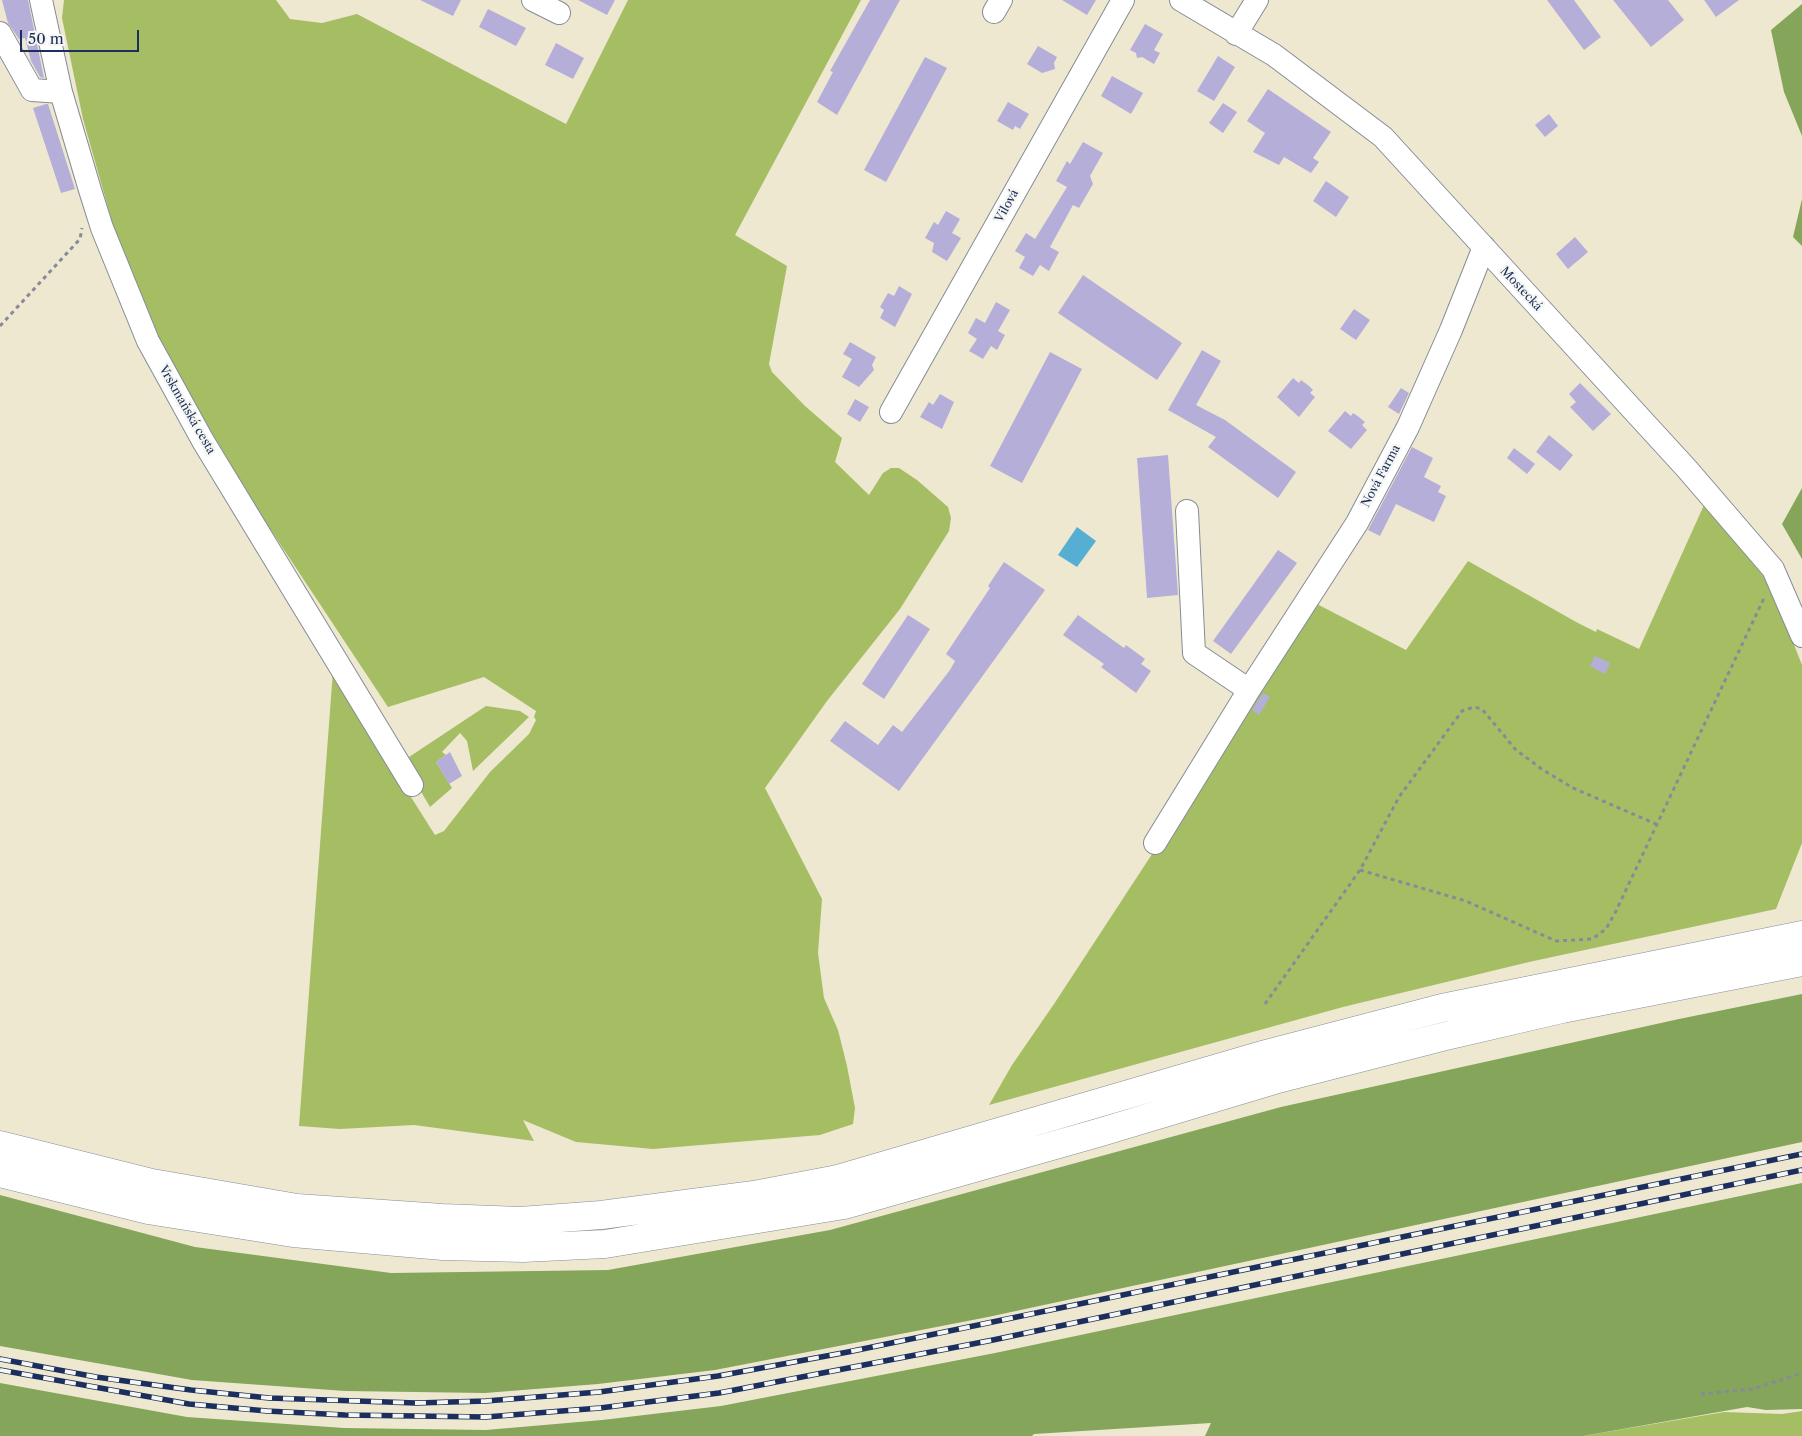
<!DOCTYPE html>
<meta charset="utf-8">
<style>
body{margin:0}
#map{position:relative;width:1802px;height:1436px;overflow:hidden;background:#efe8d0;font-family:"Libre Caslon Text",serif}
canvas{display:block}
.scale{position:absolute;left:20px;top:30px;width:119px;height:22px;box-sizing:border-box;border:2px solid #1b2f5e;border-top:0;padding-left:6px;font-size:15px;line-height:18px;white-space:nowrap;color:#1b2f5e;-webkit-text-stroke:4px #f6f6f2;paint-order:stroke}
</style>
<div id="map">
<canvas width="1802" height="1436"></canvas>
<div class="scale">50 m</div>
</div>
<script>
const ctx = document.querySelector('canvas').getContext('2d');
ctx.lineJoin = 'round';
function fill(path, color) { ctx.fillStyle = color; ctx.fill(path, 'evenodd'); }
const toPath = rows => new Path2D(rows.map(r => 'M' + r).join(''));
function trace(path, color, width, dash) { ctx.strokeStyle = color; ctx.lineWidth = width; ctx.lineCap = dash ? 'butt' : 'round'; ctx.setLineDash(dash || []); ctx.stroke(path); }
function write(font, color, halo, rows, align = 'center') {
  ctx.font = font + ' "Libre Caslon Text",serif'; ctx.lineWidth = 4.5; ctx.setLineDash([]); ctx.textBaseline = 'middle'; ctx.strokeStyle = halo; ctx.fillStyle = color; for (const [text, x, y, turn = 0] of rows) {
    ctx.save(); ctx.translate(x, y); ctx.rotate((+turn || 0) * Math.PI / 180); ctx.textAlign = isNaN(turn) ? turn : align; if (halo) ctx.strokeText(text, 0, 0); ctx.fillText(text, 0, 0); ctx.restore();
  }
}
const green = toPath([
 [64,0,276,0,290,19,322,23,357,14,566,124,628,0,861,0,735,235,787,266,769,364,772,372,805,406,842,438,835,462,869,495,883,473,891,468,899,468,917,480,948,507,951,518,949,531,900,609,827,701,765,788,822,899,818,953,824,998,838,1030,847,1066,855,1108,853,1124,820,1135,653,1149,576,1142,523,1120,534,1141,414,1125,340,1129,299,1126,334,657,409,794,435,835,444,831,490,772,529,734,536,720,534,717,536,711,484,677,388,707,255,506,147,322,105,226,111,218,83,119,62,18],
 [1704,505,1755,564,1772,589,1802,665,1802,843,1776,909,1529,962,1343,1007,989,1105,1012,1065,1054,1004,1275,666,1313,602,1406,650,1468,561,1578,623,1596,632,1597,629,1639,649],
 [486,706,520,711,529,717,473,771,467,741,460,733,442,752,446,755,436,762,452,788,430,807,403,761],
 [1802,1411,1802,1436,1583,1436,1724,1412,1782,1414]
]);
const forest = toPath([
 [1802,4,1802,136,1784,92,1771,30],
 [1802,199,1802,246,1793,237],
 [1802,488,1802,559,1782,524],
 [1802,994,1802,1142,988,1317,715,1370,598,1384,485,1393,345,1391,192,1380,0,1346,0,1195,195,1247,391,1273,608,1270,830,1230,1281,1107,1679,1019],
 [1802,1183,1802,1409,1766,1410,1747,1407,1583,1436,1205,1436,1211,1423,1034,1434,1032,1436,0,1436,0,1383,187,1417,344,1428,486,1430,602,1420,721,1406,995,1353]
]);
const water = toPath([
 [1077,527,1096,541,1077,567,1058,555]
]);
const building = toPath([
 [2,0,28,0,44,78,40,77,31,61,25,38,19,39,8,23],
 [420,0,461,0,453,16],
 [578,0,615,0,607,15],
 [870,0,900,0,837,115,817,102,833,72,830,71],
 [1062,0,1096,0,1087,15],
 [1547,0,1574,0,1601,37,1584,50],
 [1613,0,1668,0,1684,20,1651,47],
 [1704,0,1739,0,1716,17],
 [488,9,526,28,516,46,479,27],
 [1145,24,1163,34,1154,50,1160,53,1154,64,1142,57,1137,58,1136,53,1130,50],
 [556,43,584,58,573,79,545,65],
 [1038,46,1057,57,1054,63,1055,69,1042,73,1027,64],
 [1218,56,1235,67,1214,101,1197,91],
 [925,57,947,68,886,182,864,170],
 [1112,76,1143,93,1131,114,1101,96],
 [1268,89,1331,132,1313,158,1319,162,1311,173,1284,157,1279,165,1253,152,1265,133,1247,121],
 [1008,102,1029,114,1020,129,1015,126,1013,130,997,121],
 [1223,103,1237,112,1223,133,1209,123],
 [46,104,48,104,75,189,61,193,33,108],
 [1549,114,1558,126,1545,137,1535,125],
 [1083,142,1103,153,1090,176,1093,184,1079,208,1073,205,1050,247,1059,252,1049,271,1040,265,1033,276,1019,268,1025,257,1015,251,1026,233,1035,239,1067,187,1056,181,1067,161,1070,164],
 [1326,181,1349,197,1336,217,1313,201],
 [946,211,960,219,952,233,961,238,947,261,932,252,934,243,925,238,934,222,938,225],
 [1575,237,1588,252,1568,269,1556,254],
 [1083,275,1182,343,1157,380,1058,313],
 [899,286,912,294,895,327,880,318,884,310,880,307,888,293,894,296],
 [996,302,1010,310,998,331,1005,335,997,350,991,346,983,359,969,351,977,339,968,333,976,318,985,323],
 [1354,309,1370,320,1356,340,1340,329],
 [850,342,876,357,872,365,874,370,859,387,842,377,852,359,843,354],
 [1202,350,1221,361,1196,405,1225,420,1296,472,1278,498,1208,447,1216,437,1168,410],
 [1050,352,1082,369,1022,483,990,466],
 [1293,378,1299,383,1301,380,1309,386,1313,390,1310,393,1315,397,1299,417,1277,397],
 [1580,383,1611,414,1593,431,1570,407,1576,402,1569,394],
 [1401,388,1409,393,1399,414,1388,407],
 [940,394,954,402,942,429,920,417,929,402,933,405],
 [855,399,869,407,860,422,847,414],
 [1345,411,1351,416,1353,413,1359,417,1365,422,1362,425,1367,430,1351,449,1328,431],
 [1549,435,1573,455,1560,471,1536,452],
 [1412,447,1433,458,1424,477,1441,486,1438,492,1446,496,1434,522,1396,504,1380,536,1368,530],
 [1514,448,1535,464,1527,474,1507,458],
 [1168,455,1178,595,1147,598,1137,458],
 [1278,550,1297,563,1231,654,1213,641],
 [1004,562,1045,590,899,791,830,741,845,721,878,745,893,725,902,732,950,670,955,661,946,654,990,588,988,586],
 [908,615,930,629,884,699,862,684],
 [1078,615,1124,648,1126,645,1145,659,1141,664,1151,671,1136,693,1101,667,1104,664,1063,635],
 [1595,656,1610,663,1605,674,1590,666],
 [1263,693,1270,697,1259,715,1252,710],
 [450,752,462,776,449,784,436,762]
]);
const path = toPath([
 [0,326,80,239,82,228],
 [1360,870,1466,901,1556,941,1592,939,1606,929,1616,911,1765,596],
 [1265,1004,1360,870,1399,797,1462,711,1474,707,1482,709,1516,750,1543,770,1573,788,1656,824],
 [1701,1394,1753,1389,1802,1373]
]);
const minor = toPath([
 [41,0,61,92,90,190,102,228,148,341,203,441,412,785],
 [533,0,559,13],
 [1181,0,1274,55,1383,137,1687,469,1773,569,1802,636],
 [994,12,1001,0],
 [0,33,32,90,61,92],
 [1236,34,1257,0],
 [891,412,1123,0],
 [1249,690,1357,523,1408,427,1451,330,1484,247],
 [1155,843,1249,690,1194,653,1187,511]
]);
const highway = toPath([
 [0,1145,152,1183,297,1208,442,1218,520,1221,601,1215,754,1195,838,1179,1266,1054,1442,1008,1802,935],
 [0,1173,148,1210,293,1233,443,1246,523,1248,605,1244,844,1205,1101,1132,1274,1080,1446,1036,1562,1009,1802,962]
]);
const rail = toPath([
 [0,1359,96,1377,191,1390,269,1398,416,1403,486,1401,599,1392,718,1376,848,1352,1802,1154],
 [0,1370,189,1404,267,1411,345,1415,486,1417,600,1408,719,1393,993,1340,1802,1170]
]);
const streetNames = [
 ["Vilová",1007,206,-61],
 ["Mostecká",1521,289,47],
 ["Vrskmaňská cesta",187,410,60],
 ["Nová Farma",1381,476,-62]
];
fill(green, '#a5be64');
fill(forest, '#84a55a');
fill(water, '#56afd3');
fill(building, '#b5aed9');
trace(minor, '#858c97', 24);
trace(highway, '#858c97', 29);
trace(path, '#858c97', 3, [4, 4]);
trace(minor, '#fff', 22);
trace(highway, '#fff', 28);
trace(rail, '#1b2f5e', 5.5);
trace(rail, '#f6f6f2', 4, [11]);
write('12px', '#1b2f5e', '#f6f6f2', streetNames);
</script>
